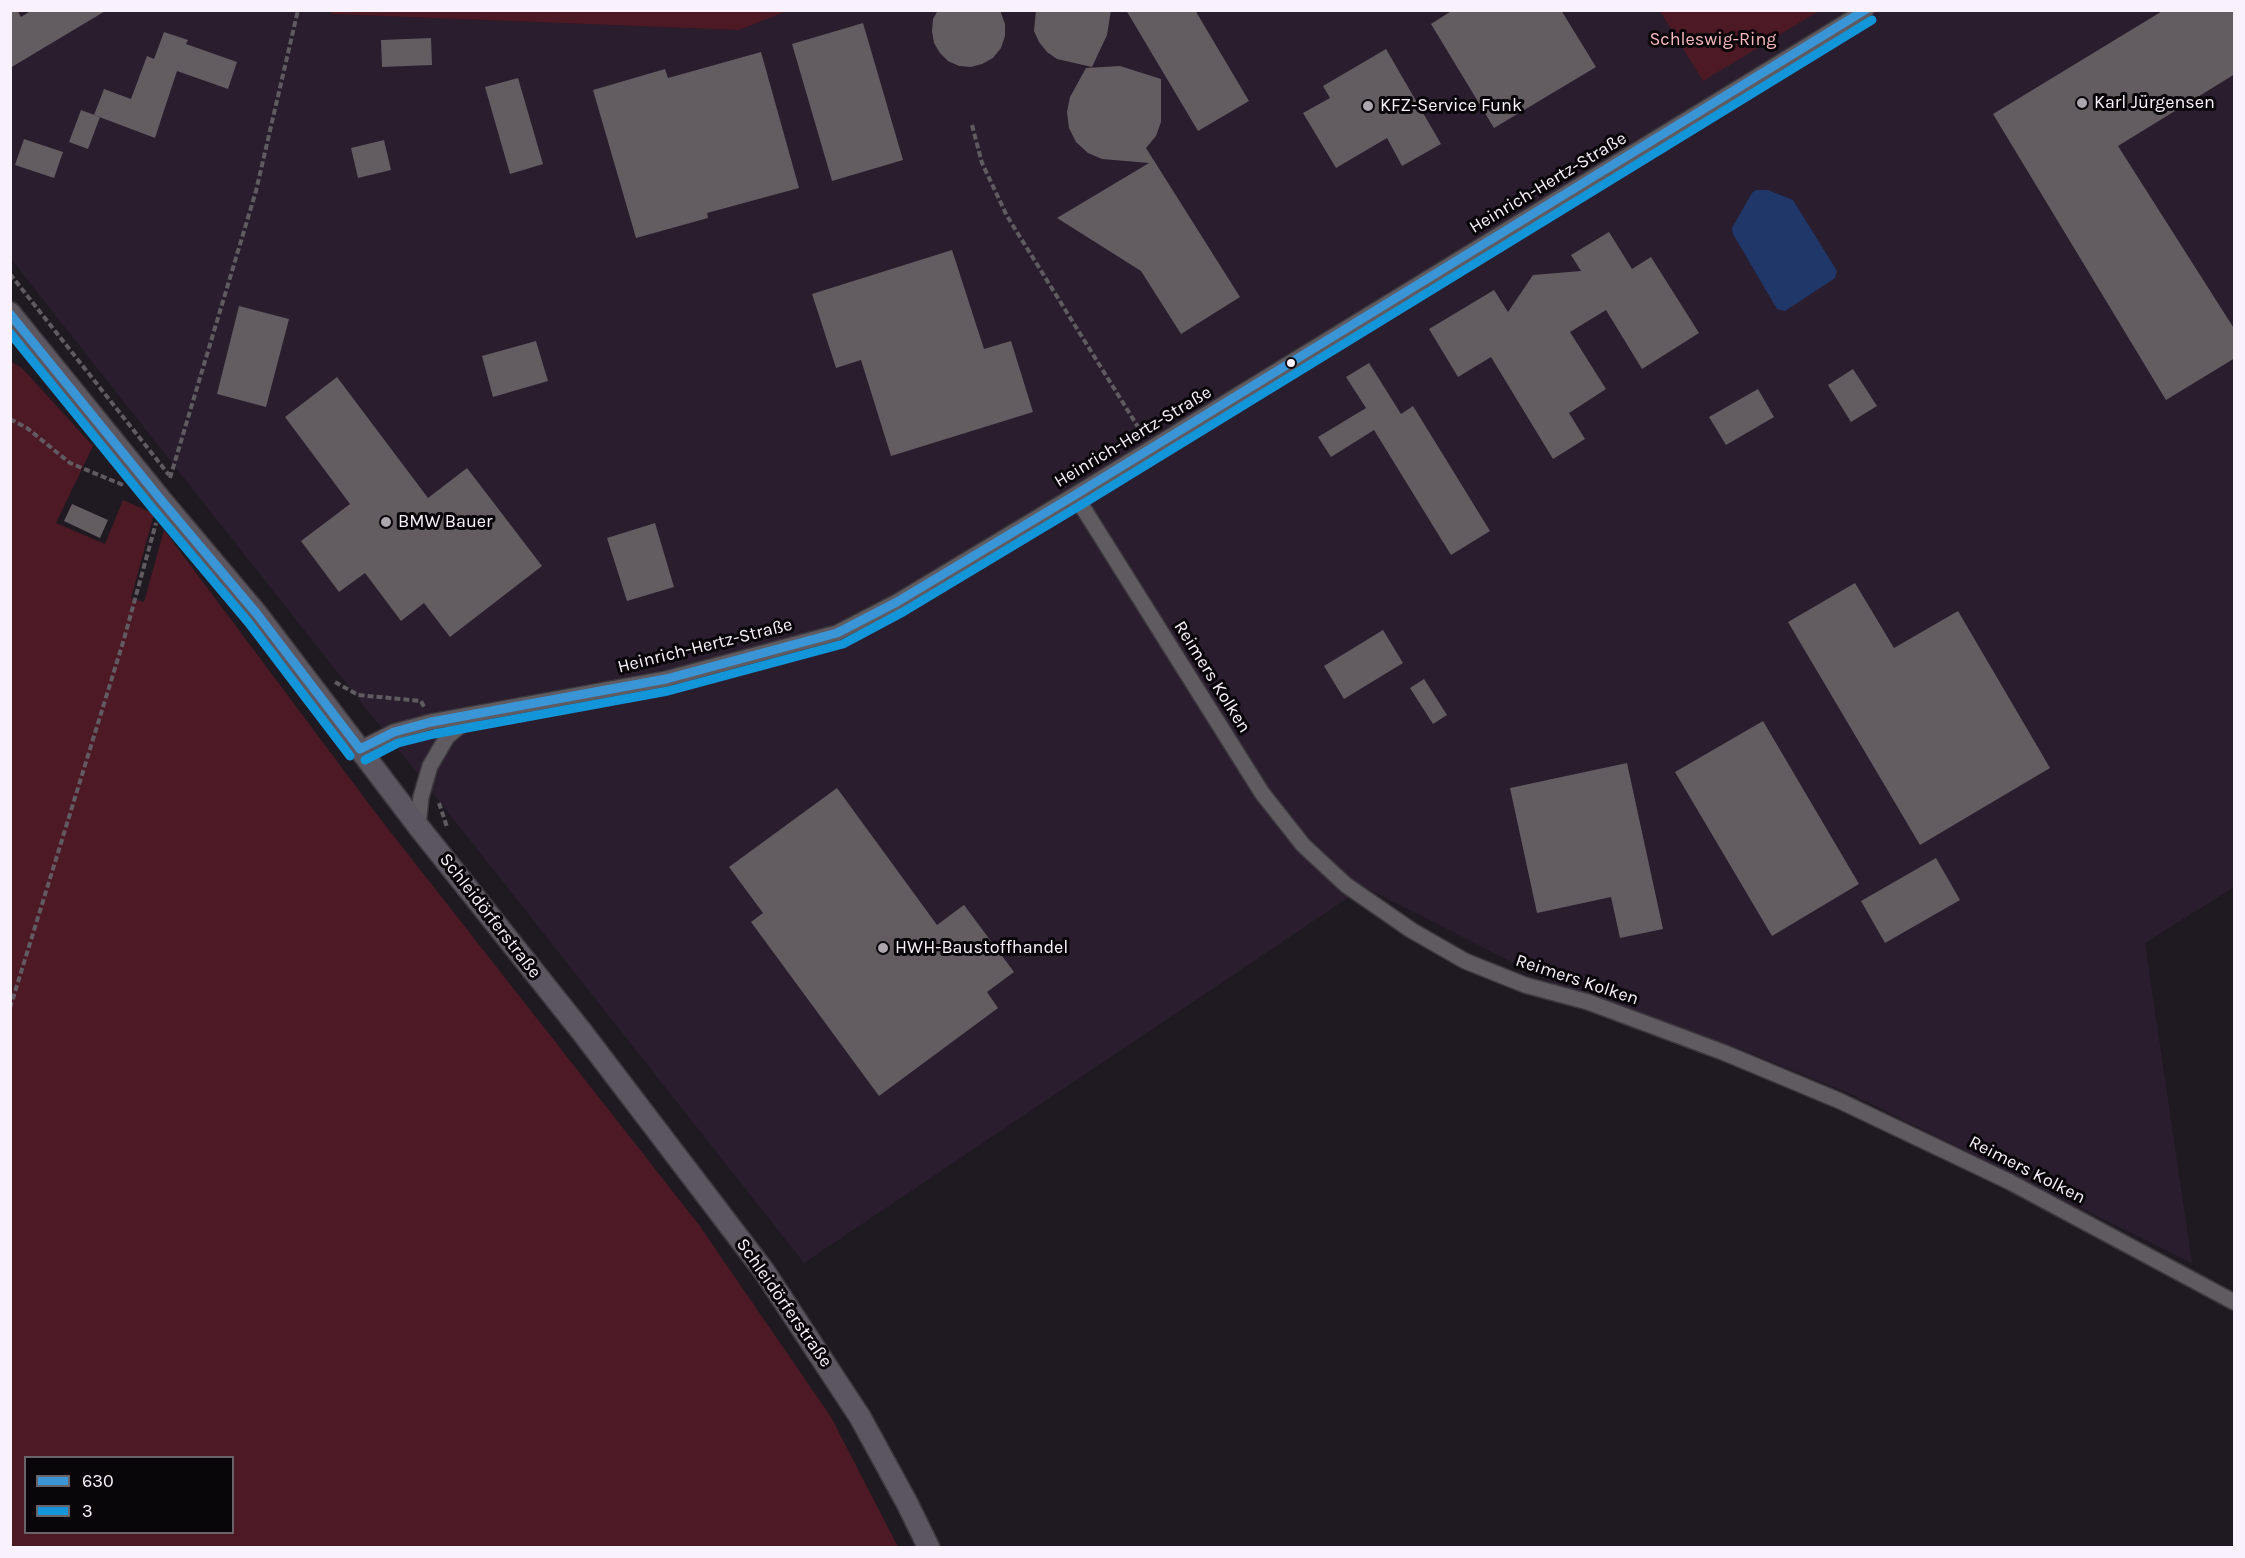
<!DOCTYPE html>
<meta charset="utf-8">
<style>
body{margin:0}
#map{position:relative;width:2245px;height:1558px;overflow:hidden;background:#1f1a21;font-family:Karla,sans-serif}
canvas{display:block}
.frame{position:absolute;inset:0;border:12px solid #f9f2fc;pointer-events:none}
.legend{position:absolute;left:24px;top:1456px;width:210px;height:78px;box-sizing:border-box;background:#080509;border:2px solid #68646a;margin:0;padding:8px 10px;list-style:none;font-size:18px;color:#f9f2fc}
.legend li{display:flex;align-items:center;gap:12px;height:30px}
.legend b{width:30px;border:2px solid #68646a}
</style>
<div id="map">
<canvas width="2245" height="1558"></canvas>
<div class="frame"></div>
<ul class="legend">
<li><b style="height:8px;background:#3a95d6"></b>630</li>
<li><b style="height:8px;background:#1395d9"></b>3</li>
</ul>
</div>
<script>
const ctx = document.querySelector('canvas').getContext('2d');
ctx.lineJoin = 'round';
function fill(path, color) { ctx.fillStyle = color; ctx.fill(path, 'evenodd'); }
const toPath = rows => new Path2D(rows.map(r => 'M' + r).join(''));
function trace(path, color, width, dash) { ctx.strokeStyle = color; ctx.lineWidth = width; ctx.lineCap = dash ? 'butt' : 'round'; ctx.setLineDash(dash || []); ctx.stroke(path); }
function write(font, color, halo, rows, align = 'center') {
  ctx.font = font + ' Karla,sans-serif'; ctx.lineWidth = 6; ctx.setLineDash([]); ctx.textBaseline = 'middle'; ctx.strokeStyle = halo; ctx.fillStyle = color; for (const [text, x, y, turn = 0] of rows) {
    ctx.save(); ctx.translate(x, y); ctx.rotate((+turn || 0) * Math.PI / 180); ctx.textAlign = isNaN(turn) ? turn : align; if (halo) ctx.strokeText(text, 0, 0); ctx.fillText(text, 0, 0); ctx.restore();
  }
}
const built = toPath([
 [332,10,332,14,738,30,787,10,2234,11,2234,887,2145,943,2192,1263,1855,1096,1743,1050,1553,983,1364,887,804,1263,11,259,11,11]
]);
const green = toPath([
 [332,10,787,10,787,11,739,30,331,14],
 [1660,11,1819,11,1703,81],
 [10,361,22,368,93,446,56,523,105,544,123,500,154,514,131,598,144,602,164,530,378,816,699,1225,831,1417,898,1547,11,1547],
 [26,1458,232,1458,232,1532,26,1532]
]);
const water = toPath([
 [1756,190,1768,190,1793,200,1837,271,1835,278,1785,311,1777,309,1733,234,1732,228,1752,193]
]);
const building = toPath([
 [10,10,17,10,21,17,32,10,107,10,10,68],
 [938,10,1000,10,1005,24,1005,36,1001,48,993,58,982,64,971,67,959,66,948,61,940,53,934,43,932,31,933,19],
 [1036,10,1111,10,1107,35,1092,67,1057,59,1047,52,1039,42,1034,31],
 [1126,10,1195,10,1249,101,1198,131],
 [1453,10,1561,10,1596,67,1494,128,1431,24],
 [2164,10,2235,10,2235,74,2118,146,2235,330,2235,358,2166,400,1993,114],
 [863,23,903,160,832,181,792,44],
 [164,32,188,40,186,44,237,62,228,89,177,71,155,138,94,115,104,89,131,99,147,56,154,59],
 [431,38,432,65,382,67,381,40],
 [1386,49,1441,144,1402,166,1387,138,1336,168,1303,113,1330,98,1323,86],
 [761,52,799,188,707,213,708,218,636,238,593,90,665,69,668,78],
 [1120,66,1161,79,1161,122,1156,136,1146,148,1240,297,1181,334,1141,271,1057,218,1149,163,1102,159,1088,153,1076,142,1069,128,1067,112,1070,97,1086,68],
 [518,78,543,164,510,174,485,87],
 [81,110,100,117,88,149,69,142],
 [24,139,63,152,54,178,15,165],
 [384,140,391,170,358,178,351,148],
 [1609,232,1632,269,1651,257,1699,333,1642,369,1606,310,1570,332,1606,389,1569,413,1585,439,1553,459,1491,357,1458,377,1429,329,1494,290,1508,312,1533,275,1581,271,1571,255],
 [952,250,984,349,1011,341,1033,412,891,456,861,360,836,368,812,294],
 [239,306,289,319,266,407,217,394],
 [536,341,548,381,493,397,482,356],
 [1369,363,1401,414,1413,406,1490,531,1451,555,1374,430,1331,457,1318,437,1366,408,1346,377],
 [1853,369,1877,406,1851,422,1828,385],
 [337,377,428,498,467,468,542,566,450,637,424,603,401,621,365,573,339,592,301,541,350,504,285,417],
 [1758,389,1774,417,1726,445,1709,417],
 [72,504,108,520,100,538,64,521],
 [655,523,674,587,627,601,607,538],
 [1855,583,1894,648,1958,611,2050,768,1920,845,1788,622],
 [1383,630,1403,663,1344,699,1324,666],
 [1424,679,1447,715,1433,724,1410,688],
 [1763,721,1859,884,1772,936,1675,772],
 [1627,763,1663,929,1620,938,1611,897,1537,913,1510,788],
 [837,788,937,925,964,905,1014,972,987,992,998,1008,879,1096,751,922,763,913,729,867],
 [1936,858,1960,900,1885,943,1861,901]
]);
const path = toPath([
 [972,125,982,163,1007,216,1143,435],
 [10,274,169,475],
 [10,419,27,428,70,463,123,485],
 [170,478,256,191,298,10],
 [335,682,358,695,421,701,424,707],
 [439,803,447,827],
 [10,1008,124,639,156,523]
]);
const street = toPath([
 [1075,495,1262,793,1303,845,1346,885,1411,930,1465,961,1525,985,1588,1002,1725,1053,1840,1101,2010,1182,2234,1302],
 [360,749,394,732,431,722,666,679,837,633,897,602,1075,495,1866,10],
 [418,826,421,797,430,766,447,737,473,715]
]);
const secondary = toPath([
 [10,313,162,501,257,614,418,826,582,1032,764,1271,860,1417,907,1503,929,1548]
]);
const bus1 = toPath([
 [10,314,162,501,257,614,360,749],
 [360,749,394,732,431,722,666,679,837,633,897,602,1075,495,1865,10]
]);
const bus2 = toPath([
 [10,333,153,509,248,622,350,756],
 [365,760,398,743,434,734,668,691,843,644,903,612,1081,505,1872,20]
]);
const markers = [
 [2082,103,6,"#ada6af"],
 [1368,106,6,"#ada6af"],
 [1291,363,5,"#f9f2fc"],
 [386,522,6,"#ada6af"],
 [883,948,6,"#ada6af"]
];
const parkNames = [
 ["Schleswig-Ring",1713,40]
];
const poiNames = [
 ["Karl Jürgensen",2094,103],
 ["KFZ-Service Funk",1380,106],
 ["BMW Bauer",398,522],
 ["HWH-Baustoffhandel",895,948]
];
const streetNames = [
 ["Heinrich-Hertz-Straße",1548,183,-31],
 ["Heinrich-Hertz-Straße",1133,437,-31],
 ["Heinrich-Hertz-Straße",705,646,-14],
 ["Reimers Kolken",1212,677,58],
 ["Schleidörferstraße",490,916,52],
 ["Reimers Kolken",1577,980,18],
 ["Reimers Kolken",2027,1170,27],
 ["Schleidörferstraße",784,1303,55]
];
fill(built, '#291d2e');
fill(green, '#4d1924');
fill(water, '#1f3869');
fill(building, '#635d62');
trace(street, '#3c383e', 18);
trace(secondary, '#3c383e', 24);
trace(path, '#5f5b60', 4, [6, 3]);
trace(street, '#5f5b61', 15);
trace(secondary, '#5b565f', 21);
trace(bus1, '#3a95d6', 9);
trace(bus2, '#1395d9', 9);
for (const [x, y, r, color] of markers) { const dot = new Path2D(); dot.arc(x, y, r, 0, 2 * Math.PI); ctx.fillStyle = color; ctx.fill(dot); trace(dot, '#080509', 2); }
write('18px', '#fab9c0', '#080509', parkNames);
write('18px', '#f9f2fc', '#080509', poiNames, 'left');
write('18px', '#f9f2fc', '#080509', streetNames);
</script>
